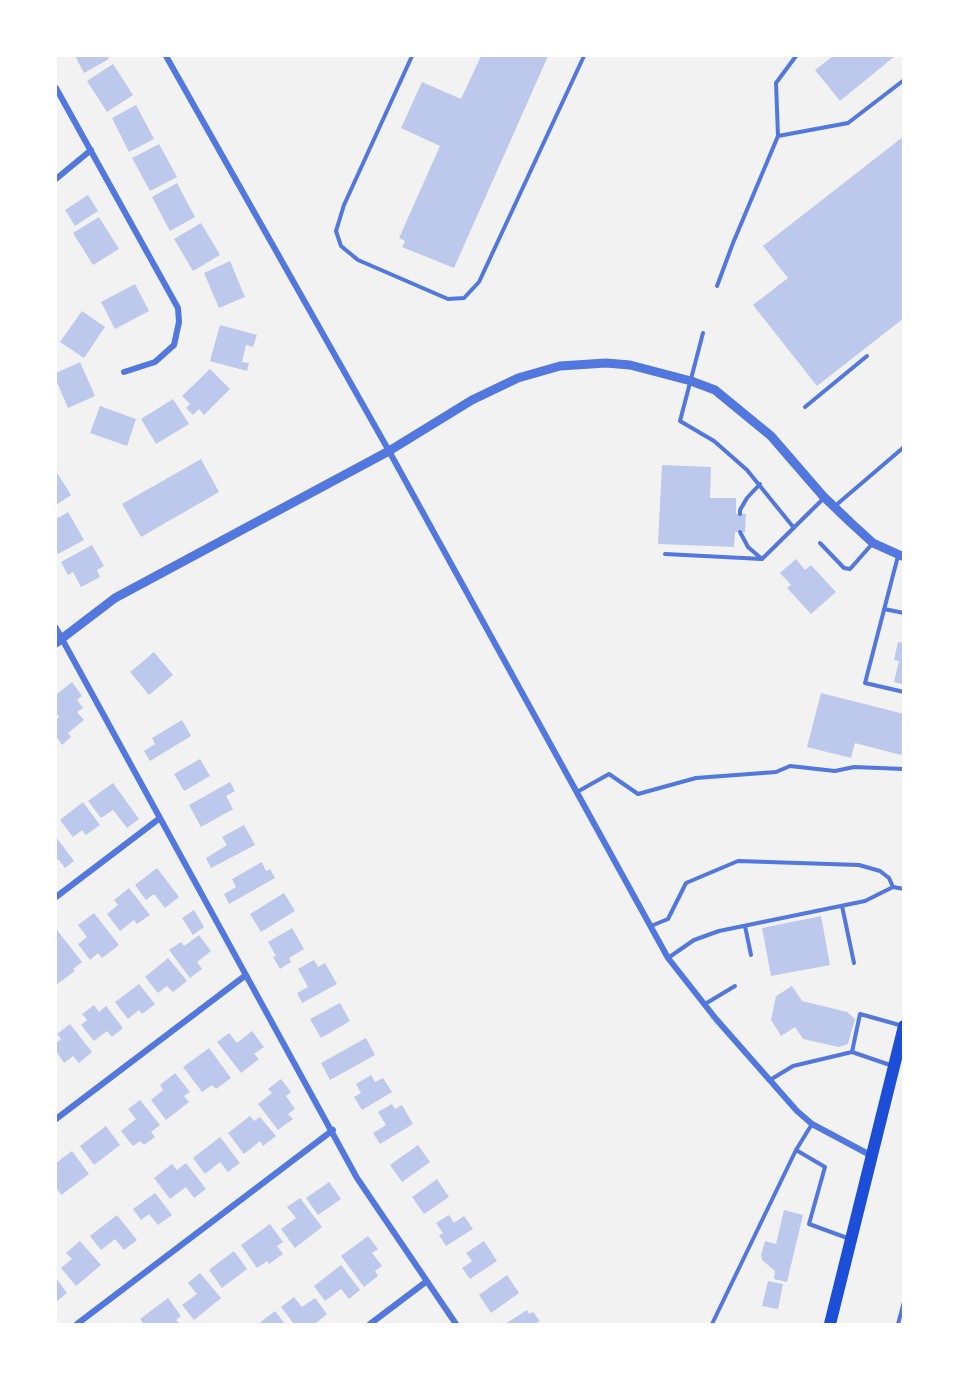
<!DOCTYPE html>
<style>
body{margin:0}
#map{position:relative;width:959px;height:1380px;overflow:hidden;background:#f2f2f2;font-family:Helvetica,sans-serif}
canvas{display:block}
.frame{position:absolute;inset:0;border:57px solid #fff;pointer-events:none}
</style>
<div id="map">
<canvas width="959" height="1380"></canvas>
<div class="frame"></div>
</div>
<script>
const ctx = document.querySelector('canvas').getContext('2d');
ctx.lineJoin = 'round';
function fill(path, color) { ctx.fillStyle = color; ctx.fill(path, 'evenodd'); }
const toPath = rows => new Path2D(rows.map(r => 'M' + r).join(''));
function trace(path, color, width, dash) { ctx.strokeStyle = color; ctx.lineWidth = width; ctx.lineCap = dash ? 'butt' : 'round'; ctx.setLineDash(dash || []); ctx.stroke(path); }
const building = toPath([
 [75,56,107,56,109,59,84,73],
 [481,56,548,56,454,268,402,247,405,241,399,238,440,146,401,128,422,82,461,99],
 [833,56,895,56,840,101,815,70],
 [113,64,133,95,107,112,87,81],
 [136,105,154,139,129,152,112,118],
 [904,136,904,318,817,386,753,305,788,278,763,246],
 [159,144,177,177,150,191,132,158],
 [177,183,195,217,170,231,152,197],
 [88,195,98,211,75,226,65,210],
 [99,217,119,249,93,265,73,233],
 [201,223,220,255,193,271,174,239],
 [230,261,245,297,219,308,204,273],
 [135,284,149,311,115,329,101,302],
 [82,311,105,327,84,358,60,342],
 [220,325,257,335,253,347,246,345,242,362,249,363,247,371,210,361],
 [80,362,95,396,68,408,56,380,56,373],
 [210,369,230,389,204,415,199,409,193,415,186,408,190,404,182,396],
 [173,399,189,424,156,444,141,419],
 [100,406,136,419,127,446,90,433],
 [201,459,219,492,141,537,122,504],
 [662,465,711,467,710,498,736,498,736,514,746,514,745,532,735,532,734,547,658,544],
 [56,471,71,495,56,505],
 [68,512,84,540,58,554,56,551,56,519],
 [92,545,104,566,97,570,100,577,81,587,73,572,68,575,61,562],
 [796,559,805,570,811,565,836,592,811,614,787,588,791,585,780,573],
 [898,642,904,643,904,685,894,682,899,661,894,660],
 [154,652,173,675,149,695,130,672],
 [72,682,82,696,77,700,83,708,77,712,84,720,68,733,71,737,62,745,56,736,56,720,59,717,56,712,56,695],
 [821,693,904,714,904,747,901,755,855,743,851,758,807,747],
 [182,720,191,736,150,761,144,751,155,744,152,738],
 [200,759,210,776,184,791,174,774],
 [230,782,235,791,226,796,233,809,201,827,189,805],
 [113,783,139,819,127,828,113,810,101,818,88,801],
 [83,802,100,825,86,835,82,830,73,837,60,820],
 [244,825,255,845,211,868,206,858,227,845,222,837],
 [56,837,74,861,65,868,58,859,56,861],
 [262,862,266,871,270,869,275,878,229,904,224,894,236,887,232,879],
 [157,868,179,897,165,908,154,894,146,900,135,885],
 [129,888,150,915,137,924,134,920,120,931,107,914,118,905,114,900],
 [284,893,295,911,261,932,250,914],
 [194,910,204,927,193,935,182,918],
 [94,913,119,945,102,958,98,953,90,960,78,944,87,937,78,925],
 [821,916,830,965,771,976,762,928],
 [292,928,304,949,289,958,291,962,280,969,273,957,276,956,268,942],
 [57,930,82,962,73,969,75,971,56,985,56,931],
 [199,935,211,951,197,962,202,969,190,978,169,950,181,942,184,946],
 [168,958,187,981,173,992,167,986,158,993,145,977],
 [314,960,318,967,325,963,337,984,302,1003,297,993,308,987,298,969],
 [139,984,155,1004,142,1014,139,1010,128,1019,115,1002],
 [792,986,802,1001,847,1012,855,1019,848,1044,839,1047,803,1039,795,1027,781,1036,771,1020,776,996],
 [340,1003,350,1021,321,1038,310,1019],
 [94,1005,99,1012,106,1006,123,1028,112,1037,107,1031,94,1041,81,1025,87,1020,82,1014],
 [70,1024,92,1052,79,1063,73,1056,64,1063,56,1051,56,1043,61,1039,57,1034],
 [252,1031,264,1047,254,1054,259,1059,241,1073,217,1042,229,1033,237,1043],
 [366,1038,375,1055,330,1080,321,1063],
 [209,1048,231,1078,216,1089,212,1085,202,1092,183,1067],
 [175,1073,190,1092,184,1096,189,1102,166,1120,151,1100,163,1090,160,1085],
 [371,1075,375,1082,383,1078,392,1092,362,1110,354,1097,361,1093,356,1084],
 [281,1079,291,1092,286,1096,295,1109,288,1114,293,1119,278,1130,258,1104,272,1093,268,1089],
 [140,1100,160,1125,151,1132,155,1137,144,1145,140,1141,133,1146,121,1131,136,1119,128,1109],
 [392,1104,395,1109,402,1105,413,1124,380,1144,373,1133,386,1125,378,1112],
 [250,1116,254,1121,260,1117,276,1136,263,1146,260,1141,244,1154,228,1133],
 [106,1126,120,1145,94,1165,80,1146],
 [220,1137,240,1163,228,1172,220,1162,205,1174,193,1158],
 [418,1145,430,1162,402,1182,390,1165],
 [72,1151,89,1174,61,1195,56,1187,56,1163],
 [186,1163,206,1189,194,1198,186,1187,170,1199,154,1178,172,1164,177,1170],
 [437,1179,449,1197,424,1214,412,1197],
 [329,1182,341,1199,318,1215,306,1198],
 [155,1193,172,1215,158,1225,149,1214,141,1220,133,1209],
 [300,1198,322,1227,295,1248,281,1229,296,1218,287,1207],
 [784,1210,803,1215,787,1282,774,1279,775,1271,762,1260,761,1255,765,1241,776,1244],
 [117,1215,137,1240,124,1250,115,1239,101,1250,90,1236],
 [449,1215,454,1223,464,1216,473,1229,446,1246,439,1235,443,1233,436,1223],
 [270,1224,283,1242,277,1246,283,1254,269,1264,267,1261,257,1268,241,1245],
 [368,1236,378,1249,372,1253,382,1266,375,1271,378,1276,364,1287,341,1256],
 [80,1241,101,1265,76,1286,61,1268,72,1259,66,1253],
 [484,1241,497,1261,470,1279,462,1268,472,1261,466,1253],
 [234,1251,247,1269,222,1288,209,1270],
 [341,1265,360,1290,349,1299,341,1289,325,1301,314,1286],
 [200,1273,221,1298,194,1320,182,1305,197,1294,188,1283],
 [507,1275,519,1293,491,1313,479,1295],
 [56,1278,67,1293,56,1302],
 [768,1281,783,1284,778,1309,762,1306],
 [294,1297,302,1307,315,1298,327,1314,315,1324,294,1324,281,1307],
 [168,1298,181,1316,176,1320,180,1324,144,1324,140,1319],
 [527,1310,529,1314,533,1312,540,1321,535,1324,505,1324],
 [275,1311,285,1324,258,1324]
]);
const service = toPath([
 [412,56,344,205,336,231,341,246,358,260,448,299,464,298,479,282,584,56],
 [778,136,848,123,904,80],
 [717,286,733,243,778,136,776,83,796,56],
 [703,333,680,421,714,441,747,470,794,528],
 [805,407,867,356],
 [835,506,904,447],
 [740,514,740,510,747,498,760,484],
 [740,532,748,547,762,559],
 [820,543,844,568,850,569,873,543],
 [665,554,762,559,824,498],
 [898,556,865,683,904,692],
 [884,609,904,613],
 [577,792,609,774,638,794,696,778,776,772,790,766,835,771,854,767,904,769],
 [842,906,854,963],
 [651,926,668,919,686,883,738,861,859,865,880,871,889,878,893,887],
 [745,926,751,955],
 [668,958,694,940,719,931,865,901,893,887,904,889],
 [705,1004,735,986],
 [852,1052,860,1014,903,1026],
 [770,1080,793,1066,852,1052,893,1066],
 [796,1150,825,1167,809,1224,850,1239],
 [712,1324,796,1150,812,1124],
 [898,1324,904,1302]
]);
const minor = toPath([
 [166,56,389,451,668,958,716,1019,797,1111,812,1124,872,1156],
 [56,88,178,308,179,322,174,345,155,362,124,372],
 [56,179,91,150],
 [56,628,357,1178,456,1324],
 [56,897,160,818],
 [56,1119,246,975],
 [77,1324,333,1130],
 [370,1324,427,1281]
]);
const tertiary = toPath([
 [56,643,115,598,389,451,472,400,518,378,560,366,606,363,630,365,691,381,715,390,771,436,823,496,850,522,873,543,904,557]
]);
const primary = toPath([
 [830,1324,904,1026]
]);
fill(building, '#bdc9ec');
trace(service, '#5277de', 4);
trace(minor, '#5277de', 6);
trace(tertiary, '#5277de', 9);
trace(primary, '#1d4ed8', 12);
</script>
